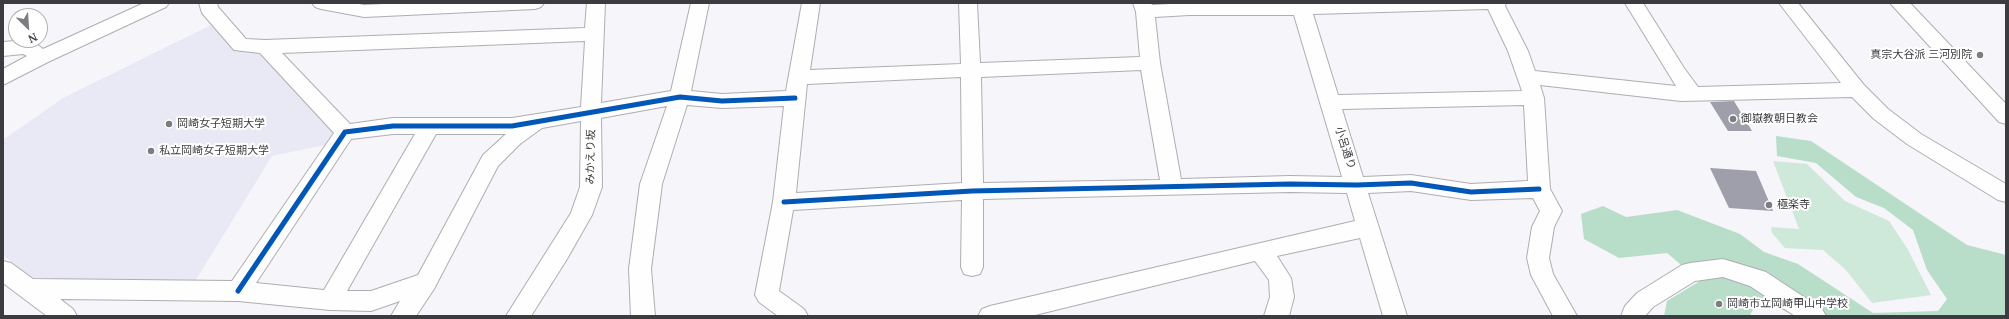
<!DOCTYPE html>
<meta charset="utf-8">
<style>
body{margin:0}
#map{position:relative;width:2009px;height:319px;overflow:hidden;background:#f5f5fa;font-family:"Noto Serif",serif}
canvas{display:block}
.frame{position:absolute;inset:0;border:4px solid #3c3c40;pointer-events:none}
.north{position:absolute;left:8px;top:8px;width:40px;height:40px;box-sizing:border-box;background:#fff;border:1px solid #b1b1b3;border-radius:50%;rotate:155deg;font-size:11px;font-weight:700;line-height:16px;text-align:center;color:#3c3c40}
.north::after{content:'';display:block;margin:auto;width:14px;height:18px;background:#7d7d81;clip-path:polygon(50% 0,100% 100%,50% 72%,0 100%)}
</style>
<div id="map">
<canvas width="2009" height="319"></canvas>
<div class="frame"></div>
<div class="north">N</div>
</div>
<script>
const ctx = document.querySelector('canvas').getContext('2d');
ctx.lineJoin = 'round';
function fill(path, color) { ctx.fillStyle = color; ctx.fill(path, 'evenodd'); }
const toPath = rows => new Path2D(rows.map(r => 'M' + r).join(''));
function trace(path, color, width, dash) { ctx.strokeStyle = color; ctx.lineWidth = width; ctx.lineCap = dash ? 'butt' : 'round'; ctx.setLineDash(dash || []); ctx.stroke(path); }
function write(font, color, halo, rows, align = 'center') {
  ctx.font = font + ' "Noto Serif","Noto Sans JP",serif'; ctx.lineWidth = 4; ctx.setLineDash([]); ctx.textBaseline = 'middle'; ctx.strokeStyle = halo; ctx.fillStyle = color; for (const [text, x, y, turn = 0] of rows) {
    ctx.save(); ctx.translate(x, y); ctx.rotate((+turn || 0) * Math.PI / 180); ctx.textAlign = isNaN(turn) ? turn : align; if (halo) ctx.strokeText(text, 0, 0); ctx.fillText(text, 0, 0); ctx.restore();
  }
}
const built = toPath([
 [211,25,236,49,258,52,334,131,325,145,272,156,194,283,36,283,3,255,3,140,63,98]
]);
const green = toPath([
 [1773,161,1807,164,1845,201,1889,221,1907,248,1931,295,1872,303,1846,270,1823,250,1785,248,1772,233,1771,227,1799,229]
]);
const forest = toPath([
 [1776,136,1811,141,1967,245,2006,255,2006,316,1794,316,1758,297,1750,316,1664,316,1667,301,1700,281,1667,253,1619,258,1584,239,1581,214,1603,206,1626,217,1677,210,1740,234,1764,252,1798,264,1873,313,1938,311,1947,299,1927,270,1913,230,1884,208,1856,197,1816,163,1777,156]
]);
const building = toPath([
 [1734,101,1752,131,1728,131,1710,102],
 [1710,168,1756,171,1773,211,1729,208]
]);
const minor = toPath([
 [144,3,169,3,166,7,48,62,3,85,3,69,27,56,23,54,3,56,3,42,27,40,34,42,43,49,144,3],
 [199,3,217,3,218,7,246,39,265,40,585,28,587,3,605,3,601,103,671,91,691,3,709,3,691,91,722,94,786,91,802,3,820,3,810,70,961,64,959,3,977,3,980,63,1140,57,1136,12,1133,3,1151,3,1152,5,1187,3,1506,3,1505,6,1528,51,1535,71,1676,86,1625,3,1643,3,1684,68,1698,87,1841,83,1779,3,1798,3,1864,85,1888,109,1921,134,2006,184,2006,202,1998,200,1907,144,1874,119,1852,97,1681,101,1540,85,1544,98,1550,189,1562,211,1554,227,1549,258,1553,274,1577,316,1553,316,1531,275,1527,258,1532,227,1540,211,1533,198,1471,200,1411,191,1368,193,1407,316,1383,316,1360,238,1277,256,1291,278,1294,297,1289,316,1264,316,1270,297,1269,280,1255,261,1031,316,978,316,982,309,990,306,1355,221,1347,193,1290,192,983,199,983,267,980,274,972,276,964,274,961,267,962,200,793,210,779,291,804,309,808,316,778,316,759,302,755,295,773,202,784,106,722,108,687,105,662,184,651,269,655,316,631,316,629,269,640,184,667,106,601,118,602,187,592,215,567,259,531,316,506,316,571,213,580,187,581,121,542,128,520,144,498,166,434,289,416,316,391,316,400,301,371,311,330,310,238,301,60,299,73,309,77,316,47,316,3,283,3,261,11,263,33,279,232,281,334,133,260,53,234,50,202,13,199,3],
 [1488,9,1508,51,1522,91,1338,95,1313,14,1488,9],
 [1189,15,1294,15,1342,177,1290,176,1181,179,1160,63,1155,17,1189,15],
 [585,41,581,107,512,118,393,118,350,124,282,53,585,41],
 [1141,70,1160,180,983,183,981,77,1141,70],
 [961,77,962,183,796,193,807,84,961,77],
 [1524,105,1528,181,1471,184,1411,175,1363,177,1342,109,1524,105],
 [393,134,415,134,324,290,256,283,351,139,393,134],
 [436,134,506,134,483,155,418,275,371,291,347,291,436,134],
 [312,3,354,3,364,5,404,3,544,3,541,7,535,9,364,17,321,9,315,7,312,3],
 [1890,3,1910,3,2006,104,2006,124,1999,122,1890,3],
 [1723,259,1766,272,1822,309,1826,316,1795,316,1750,286,1723,277,1695,281,1653,307,1645,316,1621,316,1625,306,1637,293,1682,265,1690,263,1723,259]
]);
const cycleway = toPath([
 [784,202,972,191,1290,184,1357,185,1411,183,1471,192,1539,189],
 [238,291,345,132,393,126,512,126,680,97,722,101,795,98]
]);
const markers = [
 [1980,55,4,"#7d7d81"],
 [1733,119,4,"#7d7d81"],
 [169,124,4,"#7d7d81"],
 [151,151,4,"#7d7d81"],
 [1769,205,4,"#7d7d81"],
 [1719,304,4,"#7d7d81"]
];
const poiNames = [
 ["真宗大谷派 三河別院",1972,55,"right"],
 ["御嶽教朝日教会",1741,119],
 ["岡崎女子短期大学",177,124],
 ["私立岡崎女子短期大学",159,151],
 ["極楽寺",1777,205],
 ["岡崎市立岡崎甲山中学校",1727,304]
];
const streetNames = [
 ["小呂通り",1345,148,72],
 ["みかえり坂",591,157,-89]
];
fill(built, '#e8e9f5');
fill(green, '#cee8da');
fill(forest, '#b8ddc8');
fill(building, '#9f9fac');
trace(minor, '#aeaeb2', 2);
fill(minor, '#fefefe');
trace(cycleway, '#0057b8', 5);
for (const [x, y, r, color] of markers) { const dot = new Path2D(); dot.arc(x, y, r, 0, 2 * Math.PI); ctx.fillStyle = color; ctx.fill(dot); trace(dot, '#fff', 1.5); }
write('11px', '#3c3c40', '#fff', poiNames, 'left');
write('11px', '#3c3c40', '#fff', streetNames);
</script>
